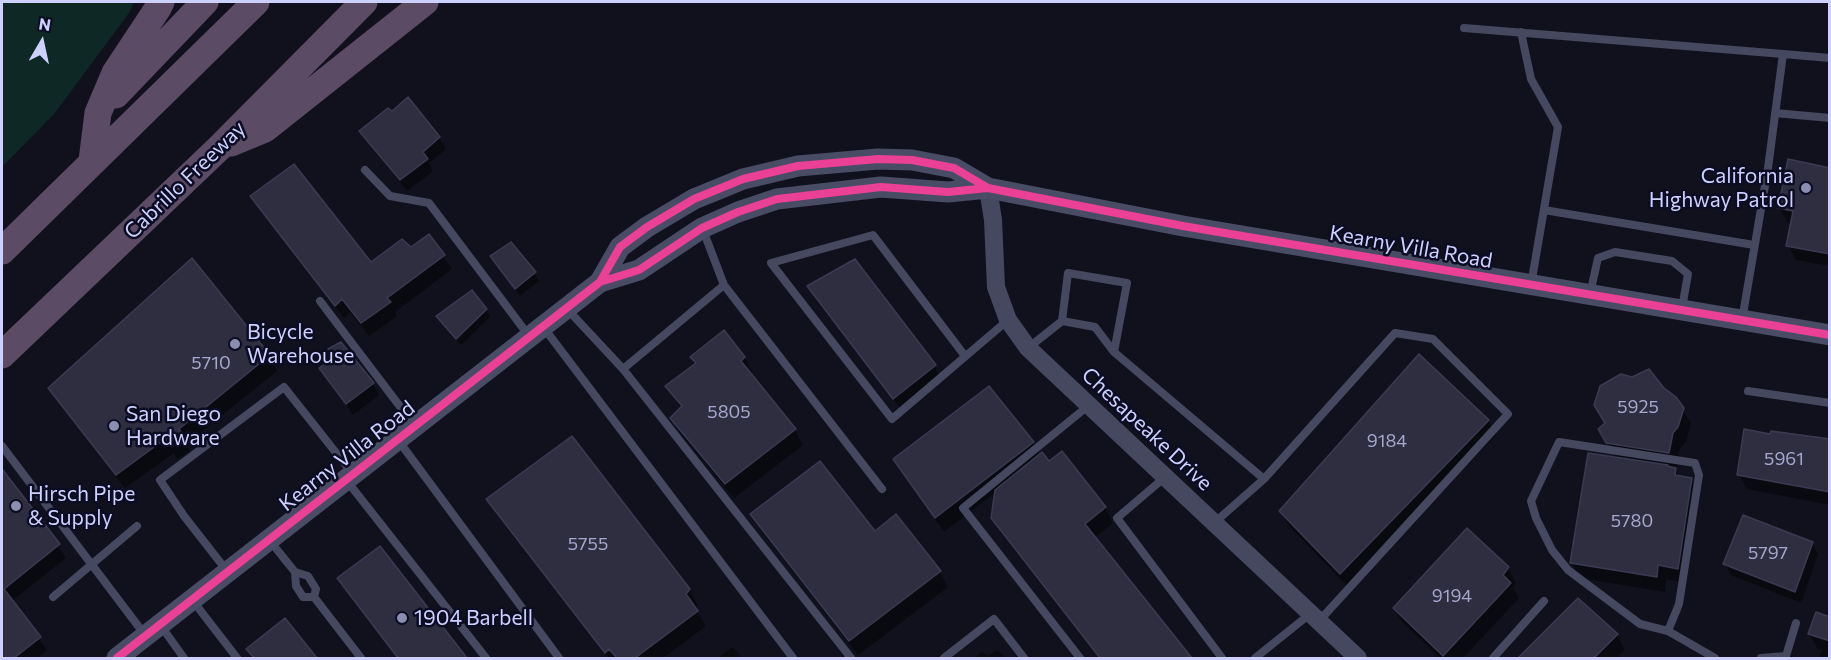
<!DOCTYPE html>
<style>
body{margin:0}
#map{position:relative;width:1831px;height:660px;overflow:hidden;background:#11111e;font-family:Commissioner,sans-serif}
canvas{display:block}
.frame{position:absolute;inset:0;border:3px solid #cdd1ff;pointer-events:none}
.north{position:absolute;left:12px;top:12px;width:60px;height:60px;-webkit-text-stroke:4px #0c0c23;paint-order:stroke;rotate:9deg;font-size:16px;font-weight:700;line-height:24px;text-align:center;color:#cdd1ff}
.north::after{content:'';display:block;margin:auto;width:21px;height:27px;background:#cdd1ff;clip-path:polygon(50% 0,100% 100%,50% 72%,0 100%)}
</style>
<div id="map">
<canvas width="1831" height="660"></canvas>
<div class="frame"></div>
<div class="north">N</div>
</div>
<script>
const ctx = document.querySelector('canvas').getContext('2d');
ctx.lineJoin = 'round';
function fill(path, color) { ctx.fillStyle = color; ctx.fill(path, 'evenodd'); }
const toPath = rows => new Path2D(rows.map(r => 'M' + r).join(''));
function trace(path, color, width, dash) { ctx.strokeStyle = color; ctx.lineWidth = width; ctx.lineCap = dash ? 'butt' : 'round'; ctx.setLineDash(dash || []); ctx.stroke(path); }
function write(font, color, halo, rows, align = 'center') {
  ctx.font = font + ' Commissioner,sans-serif'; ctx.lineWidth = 5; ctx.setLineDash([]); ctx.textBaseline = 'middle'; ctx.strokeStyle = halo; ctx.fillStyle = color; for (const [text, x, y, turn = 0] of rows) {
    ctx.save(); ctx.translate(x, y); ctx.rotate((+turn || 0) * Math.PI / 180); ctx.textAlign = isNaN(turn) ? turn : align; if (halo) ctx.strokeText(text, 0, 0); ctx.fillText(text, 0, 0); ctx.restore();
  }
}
const green = toPath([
 [2,2,134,2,129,13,54,114,2,167]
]);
const shadow = toPath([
 [408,99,439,138,446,149,429,163,433,171,407,191,368,142,361,131,392,113],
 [1830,169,1830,266,1796,260,1788,245,1792,224,1788,223,1779,208],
 [252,196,371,264,411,249,428,236,452,269,395,312,397,316,369,336,350,312,344,318,260,210],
 [492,257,534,273,539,281,520,296],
 [809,287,934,366,943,380,903,412,817,301],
 [486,309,490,317,461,345,438,316],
 [341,344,373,384,379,395,353,415,321,369,336,358,331,350],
 [269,356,277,371,186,444,190,451,177,459,174,453,125,488,59,403,50,388],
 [692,357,744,357,752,372,750,375,795,430,803,445,734,498,680,433,672,418,682,409,667,386,696,364],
 [989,388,1033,443,1040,455,1105,508,1113,523,1094,538,1190,658,1099,658,1001,533,993,518,996,492,944,532,895,460],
 [1663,389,1682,409,1691,424,1686,442,1680,448,1677,467,1673,466,1679,477,1691,480,1700,494,1686,583,1666,579,1665,592,1580,578,1572,563,1617,459,1607,442],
 [1488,420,1496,435,1349,588,1289,526,1281,511],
 [1771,436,1830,441,1830,505,1747,489,1739,475],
 [2,472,58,545,66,558,12,601,47,650,37,658,3,658,2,657],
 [488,500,689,590,698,605,695,609,706,626,663,658,608,658,496,514],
 [752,514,875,534,896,517,940,572,948,587,858,655,760,529],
 [1812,543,1818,554,1801,603,1731,575,1725,564],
 [380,548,465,658,398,658,339,579],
 [1508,568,1516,583,1513,588,1519,598,1463,658,1440,658,1403,623,1394,609],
 [1578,600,1617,635,1625,650,1617,658,1520,658],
 [1830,618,1830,658,1819,658,1822,650,1818,649,1809,634],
 [284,620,315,658,254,658,248,649],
 [733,647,742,658,718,658],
 [998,650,1005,658,974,658,982,652,988,656]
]);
const building = toPath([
 [408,97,440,137,423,152,428,159,400,180,359,131,388,108,392,111,408,97],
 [1788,159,1830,168,1830,254,1786,246,1793,211,1778,208,1788,159],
 [294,164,371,262,402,239,411,247,429,234,445,255,387,298,391,302,361,323,342,299,335,306,250,196,294,164],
 [511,242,536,272,515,289,490,256,511,242],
 [192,258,270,355,179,429,183,435,168,445,165,439,116,475,48,388,192,258],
 [855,259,936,365,893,399,807,286,855,259],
 [472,290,487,309,456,339,436,316,472,290],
 [724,330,745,357,741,361,796,429,725,484,670,418,682,406,665,386,696,363,690,357,724,330],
 [341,342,374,383,346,404,319,368,335,357,328,349,341,342],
 [1419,354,1489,420,1340,574,1279,511,1419,354],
 [1649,369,1664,388,1676,397,1684,408,1678,427,1673,433,1669,453,1606,443,1598,429,1605,423,1594,405,1600,386,1621,374,1632,377,1649,369],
 [989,386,1034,442,935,518,893,459,989,386],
 [1744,429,1770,434,1771,431,1830,439,1830,492,1737,475,1744,429],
 [572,436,690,589,686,594,698,611,635,658,617,658,609,649,605,653,486,499,572,436],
 [1062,451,1106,507,1085,524,1192,658,1100,658,991,518,995,490,1042,452,1049,461,1062,451],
 [1588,453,1668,465,1667,466,1676,468,1675,475,1692,478,1678,569,1658,565,1657,577,1570,563,1588,453],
 [820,461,875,531,896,514,941,571,849,641,750,514,820,461],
 [2,469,60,544,4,589,41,637,14,658,2,658,2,469],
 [1743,515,1813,542,1795,592,1723,564,1743,515],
 [1467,528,1509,567,1503,575,1511,583,1443,656,1393,608,1467,528],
 [380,546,467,658,398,658,337,578,380,546],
 [1578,598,1618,634,1594,658,1518,658,1578,598],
 [1816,612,1830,617,1830,641,1808,634,1816,612],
 [285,618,317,658,254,658,246,649,285,618]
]);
const service = toPath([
 [1464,28,1783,54,1768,168,1742,320],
 [1521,32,1531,79,1558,127,1531,285],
 [1783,54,1830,58],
 [1775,113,1830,118],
 [365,170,390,196,429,203,529,336],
 [1544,210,1754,245],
 [703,230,724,285,882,489],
 [1590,294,1598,258,1615,252,1672,261,1688,274,1682,308],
 [320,301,414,425],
 [568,310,623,369,851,658],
 [1062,321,1095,327,1114,352],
 [544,328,793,658],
 [1028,348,1062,321,1068,273,1127,283,1114,352,1264,479,1395,333,1433,339,1508,414,1320,620],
 [965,356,873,235,771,263,892,419,1008,320],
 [623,369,724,285],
 [1748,391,1830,403],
 [398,440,559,658],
 [2,446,145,635],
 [1164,478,1117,518,1222,658],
 [347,481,486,658],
 [1214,523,1264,479],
 [270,541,295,572,308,576,316,589,314,597],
 [227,571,184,516,160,480,284,387,352,473],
 [295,572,296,586,303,597,314,597,361,658],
 [53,597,137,526],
 [193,601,237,658],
 [161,626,184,658],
 [1668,631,1679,604,1699,475,1695,463,1559,442,1531,501,1536,518,1552,550,1568,570,1640,624,1668,631,1715,658],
 [944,658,994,619,1024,658],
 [1080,658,963,508,1088,406],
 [1255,658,1310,614],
 [1493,658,1544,601],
 [1761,658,1786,656,1796,623]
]);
const tertiary = toPath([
 [988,188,993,220,996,287,1008,320,1028,348,1358,658]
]);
const secondary = toPath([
 [600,282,620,247,647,227,694,199,743,179,798,166,878,159,912,160,954,168,988,188],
 [117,658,600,282,639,270,702,228,738,212,777,199,881,187,948,192,988,188,1183,226,1830,335]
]);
const motorway = toPath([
 [116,95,205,2],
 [231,143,265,129,425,2],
 [92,161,98,113,115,73,158,8,161,2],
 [2,251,256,2],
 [2,355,219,148,364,2]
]);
const cycleway = toPath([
 [600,282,620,247,647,227,694,199,743,179,798,166,878,159,912,160,954,168,988,188],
 [117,658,600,282,639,270,702,228,738,212,777,199,881,187,948,192,988,188,1183,226,1830,335]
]);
const markers = [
 [1806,188,6,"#8b8eb0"],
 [235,344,6,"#8b8eb0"],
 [114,426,6,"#8b8eb0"],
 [16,506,6,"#8b8eb0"],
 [402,618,6,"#8b8eb0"]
];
const numberNames = [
 ["5710",211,363],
 ["5925",1638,407],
 ["5805",729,412],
 ["9184",1387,441],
 ["5961",1784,459],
 ["5780",1632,521],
 ["5755",588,544],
 ["5797",1768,553],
 ["9194",1452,596]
];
const poiNames = [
 ["California",1794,176,"right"],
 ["Highway Patrol",1794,200,"right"],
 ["Bicycle",247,332],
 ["Warehouse",247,356],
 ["San Diego",126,414],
 ["Hardware",126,438],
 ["Hirsch Pipe",28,494],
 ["& Supply",28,518],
 ["1904 Barbell",414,618]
];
const streetNames = [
 ["Cabrillo Freeway",185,180,-44],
 ["Kearny Villa Road",1411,247,10],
 ["Chesapeake Drive",1147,429,43],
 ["Kearny Villa Road",347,456,-38]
];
fill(green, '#0e2925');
fill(shadow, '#0007');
fill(building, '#2f2e40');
trace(building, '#3a3b52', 1.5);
trace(service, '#45485f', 8);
trace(tertiary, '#45485f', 18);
trace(secondary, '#484c65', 21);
trace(motorway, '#5c4b65', 27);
trace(cycleway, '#ea4096', 8);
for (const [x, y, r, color] of markers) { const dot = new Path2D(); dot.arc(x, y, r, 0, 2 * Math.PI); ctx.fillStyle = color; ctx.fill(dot); trace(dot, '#0c0c23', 2); }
write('18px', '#a6a8cf', null, numberNames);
write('21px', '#cdd1ff', '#0c0c23', poiNames, 'left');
write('21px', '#cdd1ff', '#0c0c23', streetNames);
</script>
